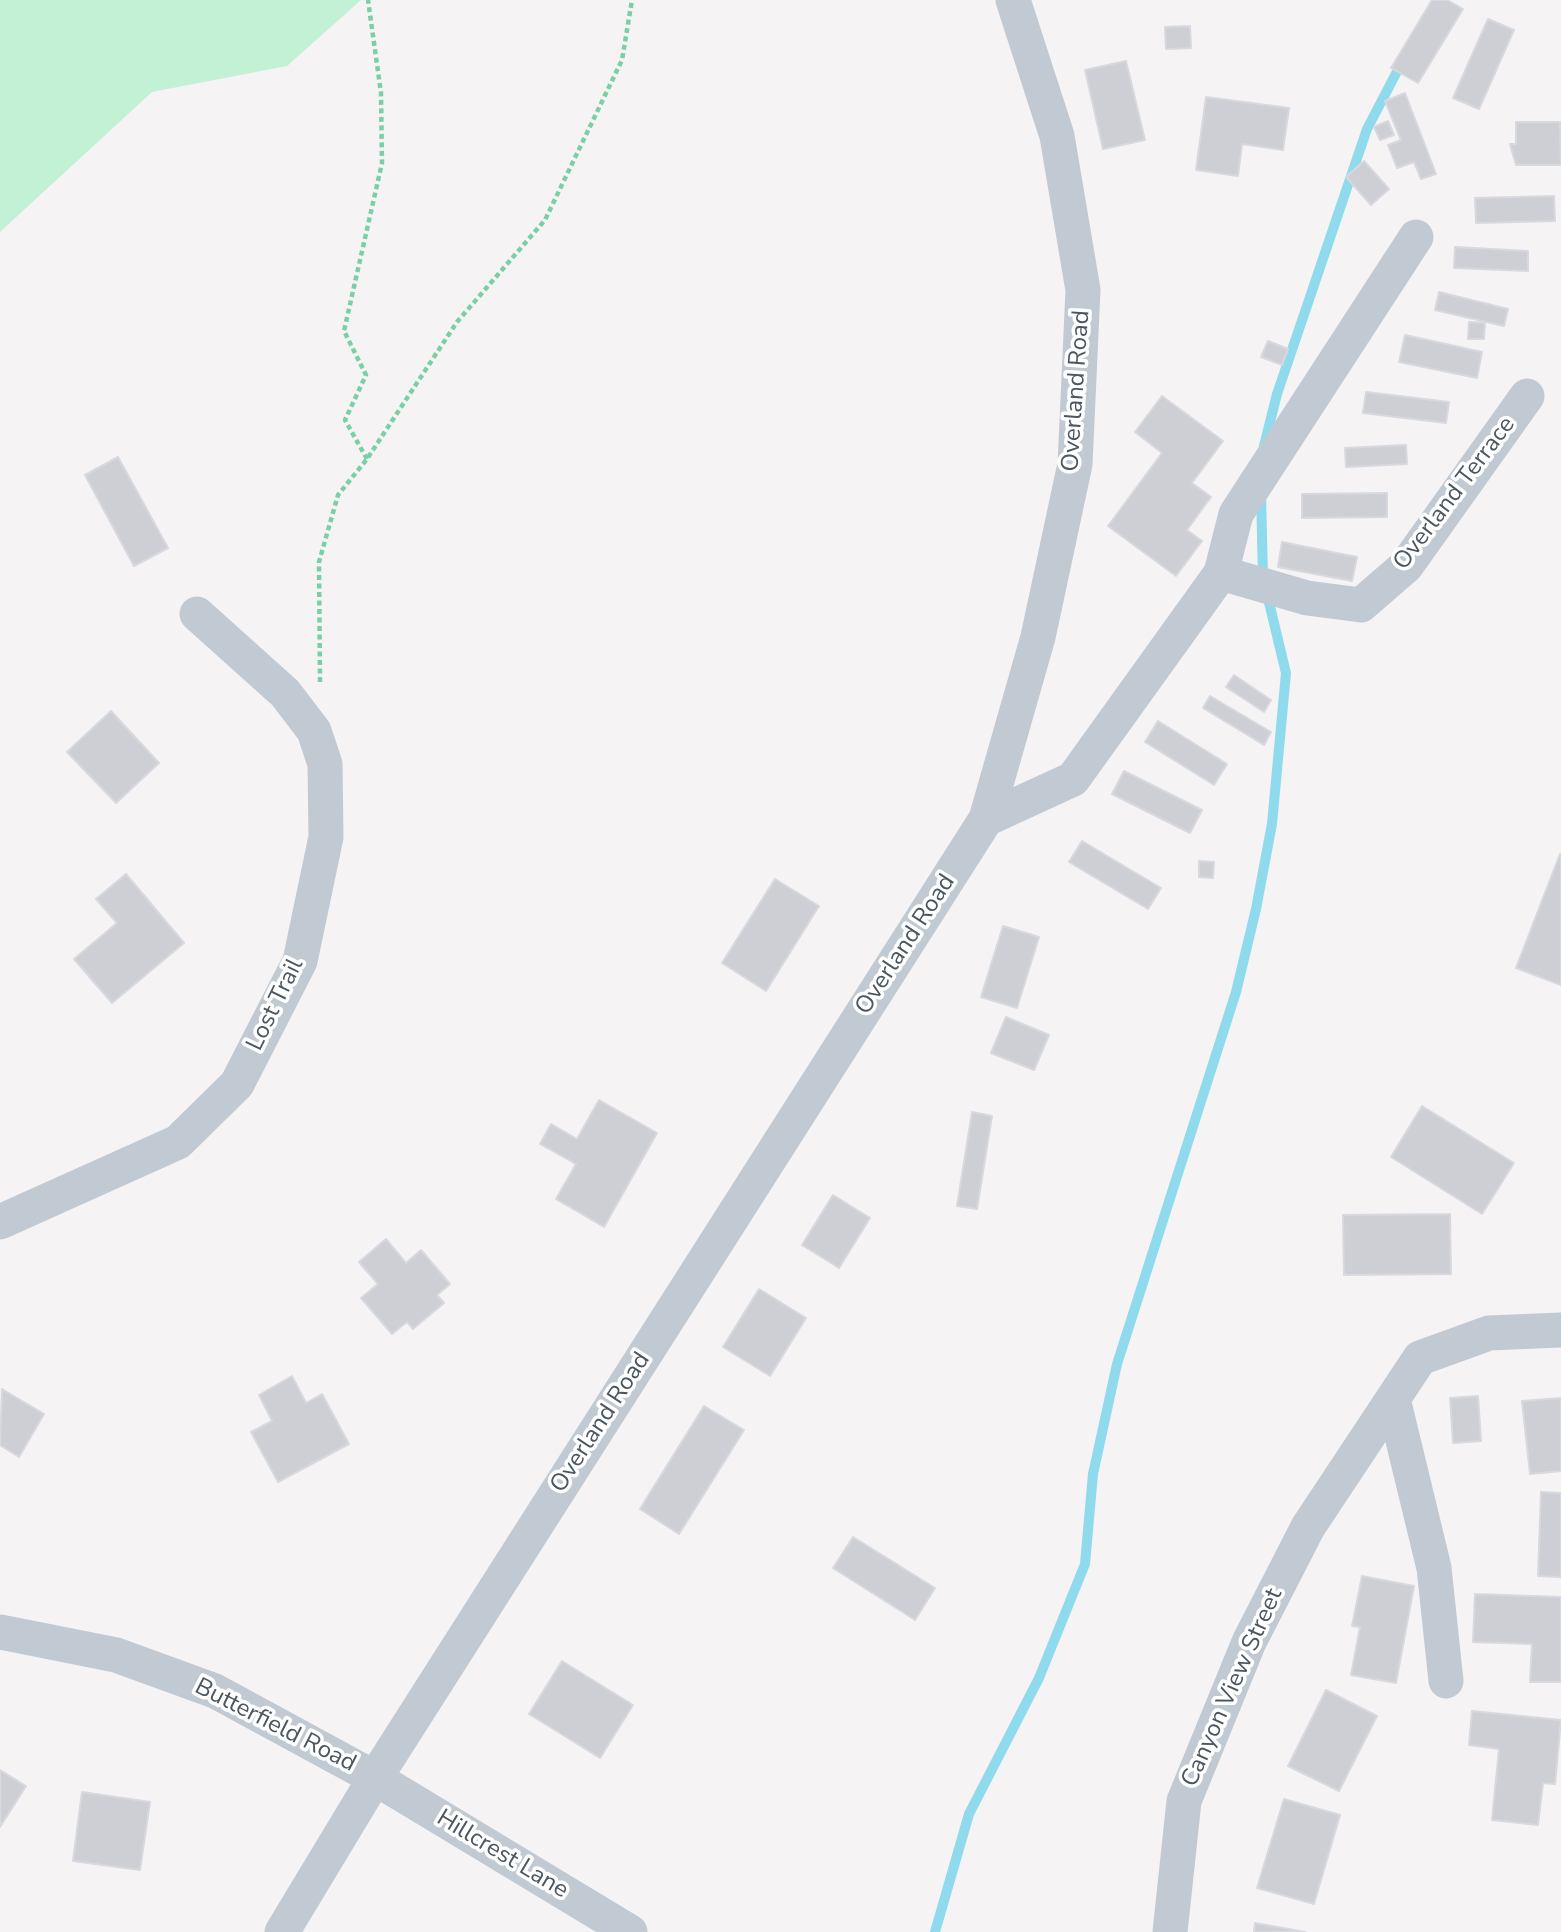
<!DOCTYPE html>
<style>
body{margin:0}
canvas{display:block;background:#f5f3f3}
</style>
<canvas width="1561" height="1932"></canvas>
<script>
const ctx = document.querySelector('canvas').getContext('2d');
ctx.lineJoin = 'round';
function fill(path, color) { ctx.fillStyle = color; ctx.fill(path, 'evenodd'); }
const toPath = rows => new Path2D(rows.map(r => 'M' + r).join(''));
function trace(path, color, width, dash) { ctx.strokeStyle = color; ctx.lineWidth = width; ctx.lineCap = dash ? 'butt' : 'round'; ctx.setLineDash(dash || []); ctx.stroke(path); }
function write(font, color, halo, rows, align = 'center') {
  ctx.font = font + ' "Nunito Sans",sans-serif'; ctx.lineWidth = 7; ctx.setLineDash([]); ctx.textBaseline = 'middle'; ctx.strokeStyle = halo; ctx.fillStyle = color; for (const [text, x, y, turn = 0] of rows) {
    ctx.save(); ctx.translate(x, y); ctx.rotate((+turn || 0) * Math.PI / 180); ctx.textAlign = isNaN(turn) ? turn : align; if (halo) ctx.strokeText(text, 0, 0); ctx.fillText(text, 0, 0); ctx.restore();
  }
}
const green = toPath([
 [0,0,361,0,287,66,152,92,0,232]
]);
const stream = toPath([
 [1264,446,1277,394,1367,129,1403,60],
 [1261,493,1263,578],
 [935,1932,969,1814,1039,1678,1085,1564,1093,1474,1117,1364,1236,992,1256,909,1272,824,1286,673,1267,594]
]);
const building = toPath([
 [1432,0,1447,0,1463,9,1418,83,1391,68,1432,0],
 [1488,19,1514,30,1479,109,1453,98,1488,19],
 [1190,26,1191,48,1166,49,1165,27,1190,26],
 [1126,61,1145,140,1103,149,1085,70,1126,61],
 [1405,93,1436,174,1421,179,1414,162,1397,168,1388,145,1401,140,1385,101,1405,93],
 [1206,97,1289,108,1283,150,1242,144,1238,176,1196,170,1206,97],
 [1388,121,1394,135,1380,140,1374,127,1388,121],
 [1516,122,1560,122,1561,165,1516,165,1510,144,1516,144,1516,122],
 [1364,161,1389,189,1371,205,1346,177,1364,161],
 [1554,196,1555,221,1476,223,1475,198,1554,196],
 [1455,247,1528,251,1528,271,1454,268,1455,247],
 [1439,292,1508,309,1504,326,1435,310,1439,292],
 [1469,322,1485,323,1484,339,1468,339,1469,322],
 [1405,335,1482,352,1477,378,1399,362,1405,335],
 [1268,341,1288,349,1282,365,1261,357,1268,341],
 [1366,392,1449,402,1446,423,1363,413,1366,392],
 [1162,396,1223,441,1192,483,1211,497,1187,530,1202,541,1176,576,1108,526,1162,453,1135,432,1162,396],
 [1406,445,1407,464,1346,467,1345,448,1406,445],
 [118,457,168,548,134,566,85,475,118,457],
 [1387,493,1387,517,1302,518,1302,494,1387,493],
 [1282,542,1357,557,1352,581,1278,567,1282,542],
 [1234,675,1271,700,1264,712,1226,687,1234,675],
 [1210,696,1271,732,1264,745,1203,708,1210,696],
 [111,711,159,763,116,803,67,752,111,711],
 [1158,721,1227,764,1214,785,1145,742,1158,721],
 [1124,771,1202,810,1190,833,1112,794,1124,771],
 [1082,841,1161,888,1148,909,1069,862,1082,841],
 [1560,854,1561,854,1561,985,1516,968,1560,854],
 [1199,861,1214,862,1213,878,1199,877,1199,861],
 [126,874,184,943,112,1003,74,959,117,923,96,899,126,874],
 [775,879,819,906,766,991,722,963,775,879],
 [1003,926,1039,937,1017,1008,981,997,1003,926],
 [1006,1017,1049,1035,1034,1070,991,1053,1006,1017],
 [599,1100,657,1133,604,1227,556,1199,576,1164,540,1144,551,1124,577,1139,599,1100],
 [1422,1106,1514,1163,1482,1214,1391,1157,1422,1106],
 [972,1112,992,1116,977,1209,957,1206,972,1112],
 [833,1195,870,1218,839,1268,802,1245,833,1195],
 [1450,1214,1451,1274,1344,1275,1343,1215,1450,1214],
 [386,1239,406,1263,421,1250,450,1284,437,1295,444,1303,413,1329,407,1322,392,1334,361,1298,378,1284,359,1262,386,1239],
 [759,1289,806,1318,770,1376,723,1347,759,1289],
 [292,1376,306,1403,322,1394,349,1444,278,1482,251,1432,272,1421,259,1395,292,1376],
 [2,1389,44,1414,19,1457,0,1445,2,1389],
 [1478,1396,1481,1441,1453,1443,1450,1398,1478,1396],
 [1561,1398,1561,1471,1530,1474,1522,1401,1561,1398],
 [704,1406,744,1430,679,1534,640,1509,704,1406],
 [1541,1492,1561,1493,1561,1577,1538,1576,1541,1492],
 [853,1537,935,1588,915,1620,833,1568,853,1537],
 [1362,1576,1414,1586,1396,1683,1351,1675,1360,1627,1352,1626,1362,1576],
 [1475,1594,1561,1597,1561,1682,1530,1682,1532,1644,1473,1642,1475,1594],
 [562,1661,633,1705,600,1758,529,1714,562,1661],
 [1326,1690,1377,1716,1339,1791,1288,1766,1326,1690],
 [1472,1711,1561,1720,1555,1784,1543,1783,1538,1825,1492,1820,1499,1749,1469,1745,1472,1711],
 [0,1770,26,1786,0,1827,0,1770],
 [82,1792,150,1802,140,1870,73,1861,82,1792],
 [1284,1799,1340,1815,1314,1904,1257,1888,1284,1799],
 [1255,1923,1305,1932,1254,1932,1255,1923]
]);
const path = toPath([
 [367,459,345,420,366,375,344,331,382,163,381,93,368,0],
 [320,682,319,562,338,495,367,459,457,322,545,220,622,60,632,0]
]);
const minor = toPath([
 [1221,573,1307,598,1361,605,1406,566,1527,396],
 [986,819,1073,779,1221,573,1236,514,1416,237],
 [0,1222,178,1142,237,1084,300,961,326,837,325,764,314,731,285,693,197,614],
 [1393,1399,1434,1568,1446,1681],
 [0,1632,116,1655,215,1691,375,1778,630,1932],
 [282,1932,375,1778,986,819,1038,637,1075,464,1083,290,1057,136,1013,0],
 [1170,1932,1184,1801,1249,1642,1308,1527,1420,1358,1489,1333,1561,1330]
]);
const streetNames = [
 ["Overland Road",1077,391,-86],
 ["Overland Terrace",1455,494,-53],
 ["Overland Road",906,945,-57],
 ["Lost Trail",276,1005,-64],
 ["Overland Road",601,1423,-57],
 ["Canyon View Street",1233,1688,-66],
 ["Butterfield Road",275,1726,27],
 ["Hillcrest Lane",502,1855,31]
];
fill(green, '#c3f1d5');
trace(stream, '#90daee', 10);
fill(building, '#cdcfd5');
trace(building, '#d7d9de', 2);
trace(path, '#7ad0a6', 4.5, [5, 3.5]);
trace(minor, '#c1cad2', 35);
write('24px', '#4a5661', '#fff', streetNames);
</script>
